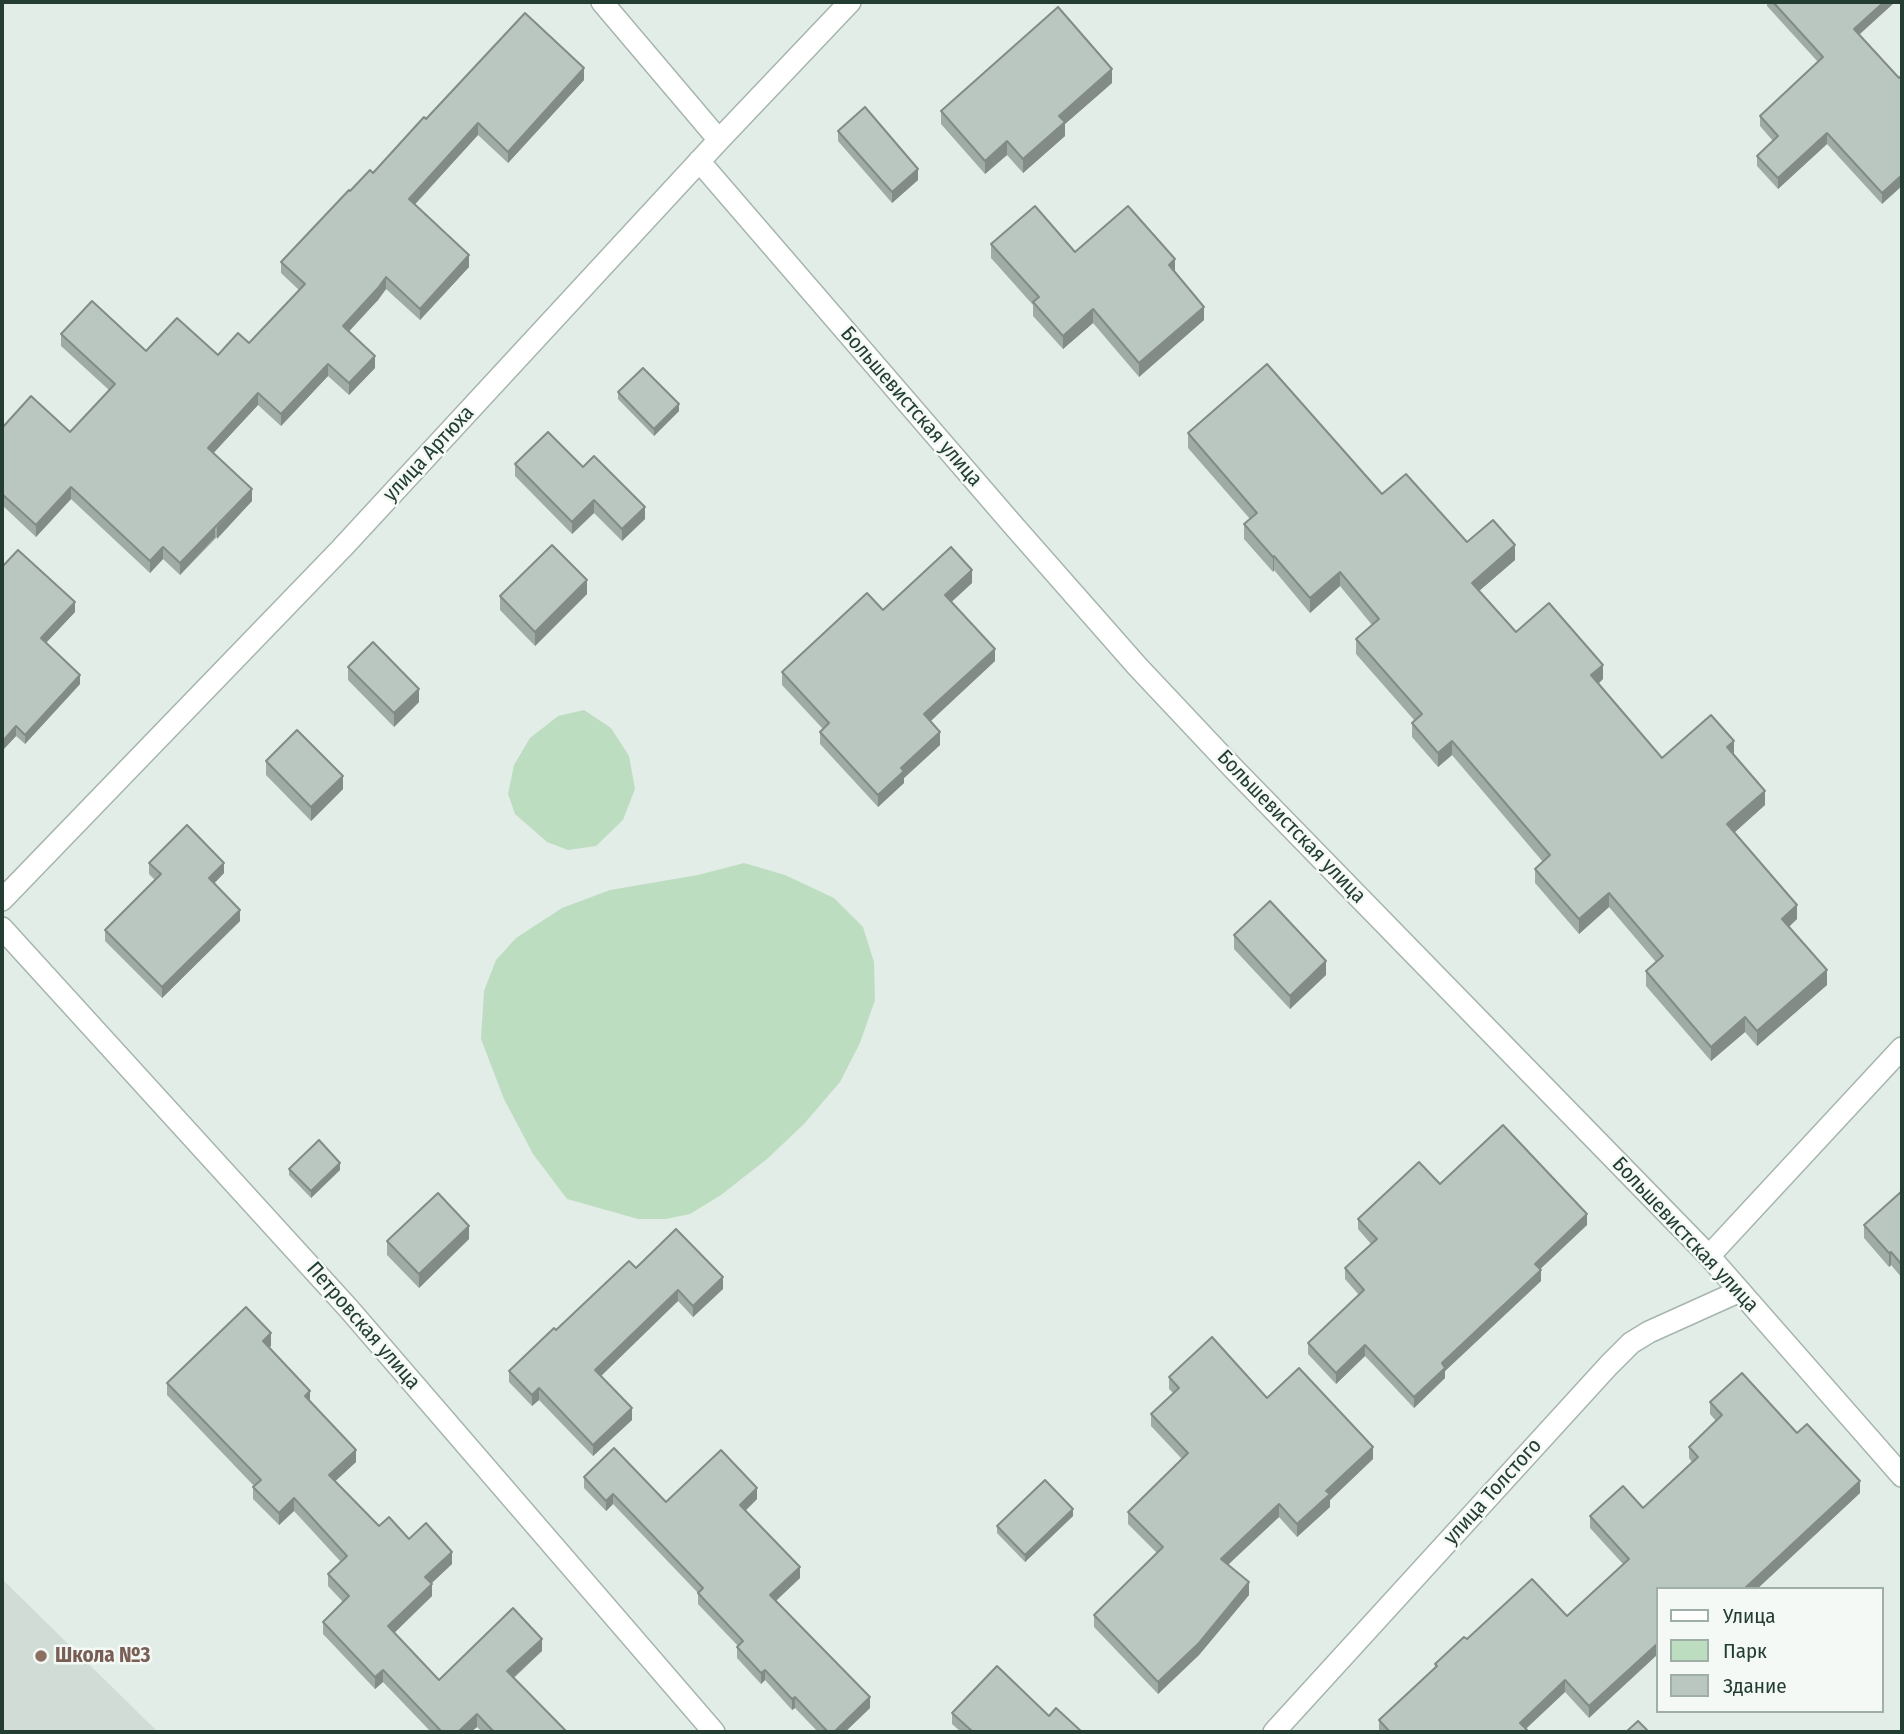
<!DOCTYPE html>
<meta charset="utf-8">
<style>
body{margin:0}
#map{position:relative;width:1904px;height:1734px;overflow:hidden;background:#e3ede7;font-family:"Fira Sans Condensed",sans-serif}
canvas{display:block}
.frame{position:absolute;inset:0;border:4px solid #233d33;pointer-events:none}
.legend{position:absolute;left:1656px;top:1587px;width:228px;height:126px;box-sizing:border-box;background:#f4f9f6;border:2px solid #a0aea8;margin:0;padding:9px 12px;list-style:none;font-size:21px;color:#233d33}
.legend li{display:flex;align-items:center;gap:14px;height:35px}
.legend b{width:35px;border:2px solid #a0aea8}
</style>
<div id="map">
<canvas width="1904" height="1734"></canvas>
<div class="frame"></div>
<ul class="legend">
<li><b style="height:9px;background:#fff"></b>Улица</li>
<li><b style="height:19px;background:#bdddc1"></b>Парк</li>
<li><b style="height:19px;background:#b9c7c0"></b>Здание</li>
</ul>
</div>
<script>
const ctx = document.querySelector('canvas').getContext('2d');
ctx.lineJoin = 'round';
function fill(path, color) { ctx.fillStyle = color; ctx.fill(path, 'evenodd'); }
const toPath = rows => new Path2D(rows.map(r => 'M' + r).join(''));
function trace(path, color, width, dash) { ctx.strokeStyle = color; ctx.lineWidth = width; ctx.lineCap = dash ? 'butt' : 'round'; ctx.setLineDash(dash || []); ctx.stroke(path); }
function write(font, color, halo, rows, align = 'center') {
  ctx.font = font + ' "Fira Sans Condensed",sans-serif'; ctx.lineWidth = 5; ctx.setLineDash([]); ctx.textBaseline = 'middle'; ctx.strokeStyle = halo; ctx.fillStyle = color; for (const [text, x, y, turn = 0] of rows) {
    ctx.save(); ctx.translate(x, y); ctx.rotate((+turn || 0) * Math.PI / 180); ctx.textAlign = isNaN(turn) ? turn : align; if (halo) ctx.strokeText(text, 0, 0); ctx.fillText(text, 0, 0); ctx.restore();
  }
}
const built = toPath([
 [2,1579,158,1732,2,1732]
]);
const green = toPath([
 [584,710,611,728,629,756,635,789,623,820,596,846,568,850,547,842,515,814,508,794,514,765,530,738,558,716],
 [744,863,785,875,834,898,863,927,874,962,875,1000,860,1043,840,1082,804,1124,767,1159,721,1195,690,1214,666,1219,638,1219,567,1199,533,1154,504,1099,481,1039,484,991,496,960,516,938,562,908,610,890,698,875]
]);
const minor = toPath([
 [602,2,719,140],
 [699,161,1013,525,1137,666,1233,768,1709,1256,1902,1476],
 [2,900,342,548,719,140,850,2],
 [2,928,349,1309,714,1732],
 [1709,1256,1902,1048],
 [1274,1732,1609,1365,1631,1343,1649,1332,1740,1291]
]);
const wall = toPath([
 [1767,2,1895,2,1859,35,1899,78,1882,204,1827,144,1778,189,1757,166,1757,156,1773,141,1760,126,1760,116,1818,62,1767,6],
 [584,80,508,163,478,135,414,204,469,267,420,320,386,289,378,300,348,331,375,368,349,395,328,376,281,426,258,405,213,453,252,501,180,575,163,559,150,573,71,499,36,537,2,505,2,428,70,432,109,390,61,346,61,334,146,351,218,355,249,343,299,290,281,273,281,262,350,191,373,173,426,119],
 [1112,83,1065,124,1065,136,1023,173,1007,155,985,174,941,124,941,111],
 [838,131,918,180,892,203,838,141],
 [991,244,1075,252,1175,272,1204,320,1139,377,1093,323,1063,349,1033,316,1033,305,991,258],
 [618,392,679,411,654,436,618,399],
 [1188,433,1382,494,1467,542,1515,560,1479,591,1516,632,1603,679,1598,684,1662,758,1734,754,1765,805,1734,833,1797,919,1789,927,1827,985,1757,1046,1745,1032,1711,1061,1646,986,1646,971,1656,962,1609,907,1579,934,1535,883,1535,869,1543,862,1452,755,1438,767,1412,737,1412,723,1415,721,1356,654,1356,639,1372,625,1340,586,1310,613,1274,570,1273,572,1244,539,1244,524,1250,519,1188,448],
 [515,464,645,519,622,541,594,513,572,534,515,476],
 [2,567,75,612,46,643,80,684,25,744,16,736,2,751],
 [972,583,951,602,995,661,931,721,940,745,904,778,904,783,878,807,820,744,820,732,823,729,782,685,782,672,883,610],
 [587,594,535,646,500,610,500,596],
 [348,667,419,702,394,727,348,680],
 [266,761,343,789,311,821,266,775],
 [149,863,224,873,214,883,240,921,162,998,105,941,105,930,155,880,149,874],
 [1234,935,1326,975,1290,1009,1234,949],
 [289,1169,340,1170,311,1198,289,1175],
 [1440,1184,1587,1225,1540,1269,1541,1281,1445,1371,1445,1378,1414,1408,1365,1356,1336,1384,1308,1354,1308,1343,1359,1295,1345,1279,1345,1268,1371,1244,1358,1229,1358,1219],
 [1902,1191,1902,1278,1891,1265,1889,1267,1864,1238,1864,1225],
 [469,1239,419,1288,387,1255,387,1241],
 [636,1268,723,1289,693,1317,678,1301,600,1376,632,1420,593,1456,539,1400,532,1406,509,1382,509,1371,556,1330],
 [271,1346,269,1347,356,1462,335,1481,379,1526,409,1539,452,1564,431,1584,432,1596,394,1633,439,1680,542,1651,514,1678,567,1732,482,1732,477,1727,471,1732,431,1732,383,1682,375,1689,323,1634,323,1622,343,1602,328,1586,328,1574,341,1562,294,1511,279,1525,253,1499,253,1487,254,1486,167,1395,167,1383],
 [1169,1377,1267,1398,1373,1459,1330,1500,1330,1507,1297,1537,1279,1517,1228,1565,1249,1595,1199,1655,1158,1694,1094,1627,1094,1615,1157,1553,1128,1524,1128,1512,1182,1459,1151,1426,1151,1414,1173,1393,1169,1389],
 [1710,1402,1797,1433,1860,1493,1757,1589,1657,1589,1589,1718,1565,1692,1526,1729,1529,1732,1379,1732,1379,1720,1435,1668,1435,1664,1467,1639,1567,1616,1623,1564,1590,1528,1590,1516,1643,1508,1692,1462,1689,1458,1689,1447,1716,1421,1710,1414],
 [584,1477,666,1502,757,1499,745,1511,800,1578,776,1601,870,1708,845,1732,818,1732,795,1708,792,1710,765,1680,761,1684,737,1658,737,1647,738,1646,698,1604,698,1593,613,1504,606,1511,584,1488],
 [1073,1516,1025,1562,997,1533,997,1526],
 [952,1713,1049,1716,1082,1732,961,1732,952,1724]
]);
const shadedWall = toPath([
 [1884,2,1895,2,1854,39,1854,29],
 [584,68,584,80,508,163,508,152],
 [1112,69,1112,83,1065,124,1065,136,1023,173,1023,159,1059,116],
 [478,123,478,135,409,211,409,199],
 [1827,133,1827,144,1778,189,1778,178],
 [1007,141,1007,155,985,174,985,161],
 [918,169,918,180,892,203,892,192],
 [1902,175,1902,186,1882,204,1882,193],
 [469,255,469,267,420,320,420,309],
 [1175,259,1175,273,1169,265],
 [386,277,386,289,378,300,343,338,343,326],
 [1204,307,1204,320,1139,377,1139,363],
 [1093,309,1093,323,1063,349,1063,336],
 [375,356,375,368,349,395,349,383],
 [328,364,328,376,281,426,281,414],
 [258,393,258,405,208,459,208,448],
 [679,404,679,411,654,436,654,429],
 [71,487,71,499,36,537,36,525],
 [252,489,252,501,217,539,217,527],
 [594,500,594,513,572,534,572,522],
 [645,507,645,519,622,541,622,529],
 [215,526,215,537,180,575,180,563],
 [1515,545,1515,560,1472,597,1472,583],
 [163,547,163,559,150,573,150,561],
 [1274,556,1274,570,1273,572,1273,557],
 [972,570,972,583,945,608,945,595],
 [1340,572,1340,586,1310,613,1310,598],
 [587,580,587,594,535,646,535,632],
 [75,602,75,612,41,648,41,638],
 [995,649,995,661,924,727,924,714],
 [1603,665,1603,679,1591,690,1591,675],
 [80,675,80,684,25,744,25,735],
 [419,689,419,702,394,727,394,713],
 [16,726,16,736,2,751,2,742],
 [940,732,940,745,904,778,904,783,878,807,878,795,901,768],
 [1452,741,1452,755,1438,767,1438,753],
 [1734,741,1734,756,1727,747],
 [343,776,343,789,311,821,311,807],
 [1765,791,1765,805,1727,839,1727,824],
 [224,863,224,873,209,889,209,878],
 [1609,893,1609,907,1579,934,1579,919],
 [1797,905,1797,919,1782,933,1782,919],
 [240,910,240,921,162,998,162,987],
 [1326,961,1326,975,1290,1009,1290,996],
 [1827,970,1827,985,1757,1046,1757,1031],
 [1745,1017,1745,1032,1711,1061,1711,1047],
 [340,1163,340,1170,311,1198,311,1191],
 [1587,1214,1587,1225,1535,1274,1535,1264],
 [469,1226,469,1239,419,1288,419,1274],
 [1891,1252,1891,1265,1889,1267,1889,1253],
 [1541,1270,1541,1281,1445,1371,1445,1378,1414,1408,1414,1397,1442,1363],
 [723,1277,723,1289,693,1317,693,1306],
 [678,1290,678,1301,595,1382,595,1370],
 [271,1333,271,1346,263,1353,263,1341],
 [1365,1345,1365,1356,1336,1384,1336,1373],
 [539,1388,539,1400,532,1406,532,1395],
 [310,1391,310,1403,305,1396],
 [632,1408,632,1420,593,1456,593,1445],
 [1373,1447,1373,1459,1330,1500,1330,1507,1297,1537,1297,1524,1326,1491],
 [356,1450,356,1462,329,1487,329,1475],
 [1860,1481,1860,1493,1757,1589,1744,1589],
 [757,1488,757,1499,740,1516,740,1505],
 [613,1494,613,1504,606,1511,606,1501],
 [294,1498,294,1511,279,1525,279,1513],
 [1279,1504,1279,1517,1221,1571,1221,1559],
 [1073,1509,1073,1516,1025,1562,1025,1555],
 [452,1552,452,1564,425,1589,425,1577],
 [800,1567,800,1578,770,1606,770,1595],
 [1249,1582,1249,1595,1199,1655,1158,1694,1158,1682],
 [432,1584,432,1596,388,1639,388,1626],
 [542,1639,542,1651,507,1683,507,1671],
 [1657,1644,1657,1655,1589,1718,1589,1706],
 [383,1670,383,1682,375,1689,375,1677],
 [765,1670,765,1680,761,1684,761,1673],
 [1565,1680,1565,1692,1522,1732,1520,1723],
 [795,1697,795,1708,792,1710,792,1699],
 [870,1697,870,1708,845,1732,834,1732],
 [477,1714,477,1727,471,1732,458,1732]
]);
const building = toPath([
 [1773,2,1884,2,1854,29,1899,78,1902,75,1902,175,1882,193,1827,133,1778,178,1757,156,1778,136,1760,116,1823,57,1773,2],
 [1058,7,1112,69,1059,116,1065,122,1023,159,1007,141,985,161,941,111,1058,7],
 [525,13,584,68,508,152,478,123,409,199,469,255,420,309,386,277,378,288,343,326,375,356,349,383,328,364,281,414,258,393,208,448,252,489,180,563,163,547,150,561,71,487,36,525,2,494,2,428,31,396,70,432,115,384,61,334,92,301,146,351,177,318,218,355,238,333,249,343,305,284,281,262,349,190,350,191,370,170,373,173,424,117,426,119,525,13],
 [865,107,918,169,892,192,838,131,865,107],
 [1035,206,1075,252,1128,206,1175,259,1169,265,1204,307,1139,363,1093,309,1063,336,1033,302,1039,297,991,244,1035,206],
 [1267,364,1382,494,1406,474,1467,542,1493,520,1515,545,1472,583,1516,632,1549,603,1603,665,1591,675,1662,758,1711,715,1734,741,1727,747,1765,791,1727,824,1797,905,1782,919,1827,970,1757,1031,1745,1017,1711,1047,1646,971,1663,956,1609,893,1579,919,1535,869,1550,855,1452,741,1438,753,1412,723,1422,714,1356,639,1379,619,1340,572,1310,598,1274,556,1273,557,1244,524,1257,513,1188,433,1267,364],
 [643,368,679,404,654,429,618,392,643,368],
 [548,432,583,467,594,456,645,507,622,529,594,500,572,522,515,464,548,432],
 [552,545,587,580,535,632,500,596,552,545],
 [951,547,972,570,945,595,995,649,924,714,940,732,901,768,904,771,878,795,820,732,829,723,782,672,867,593,883,610,951,547],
 [18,550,75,602,41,638,80,675,25,735,16,726,2,742,2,567,18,550],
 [373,642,419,689,394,713,348,667,373,642],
 [297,730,343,776,311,807,266,761,297,730],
 [187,825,224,863,209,878,240,910,162,987,105,930,161,874,149,863,187,825],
 [1270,901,1326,961,1290,996,1234,935,1270,901],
 [1503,1125,1587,1214,1535,1264,1541,1270,1442,1363,1445,1368,1414,1397,1365,1345,1336,1373,1308,1343,1364,1290,1345,1268,1377,1239,1358,1219,1419,1162,1440,1184,1503,1125],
 [319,1140,340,1163,311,1191,289,1169,319,1140],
 [1902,1191,1902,1265,1891,1252,1889,1253,1864,1225,1902,1191],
 [438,1193,469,1226,419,1274,387,1241,438,1193],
 [676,1229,723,1277,693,1306,678,1290,595,1370,632,1408,593,1445,539,1388,532,1395,509,1371,554,1328,556,1330,629,1261,636,1268,676,1229],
 [246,1307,271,1333,263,1341,310,1391,305,1396,356,1450,329,1475,379,1526,389,1517,409,1539,426,1523,452,1552,425,1577,432,1584,388,1626,439,1680,513,1608,542,1639,507,1671,567,1732,494,1732,477,1714,458,1732,442,1732,383,1670,375,1677,323,1622,349,1596,328,1574,347,1556,294,1498,279,1513,253,1487,261,1480,167,1383,246,1307],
 [1212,1337,1267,1398,1299,1368,1373,1447,1326,1491,1330,1494,1297,1524,1279,1504,1221,1559,1249,1582,1199,1643,1158,1682,1094,1615,1163,1547,1128,1512,1188,1453,1151,1414,1179,1388,1169,1377,1212,1337],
 [1742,1373,1797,1433,1807,1424,1860,1481,1744,1589,1657,1589,1657,1644,1589,1706,1565,1680,1520,1723,1529,1732,1390,1732,1379,1720,1437,1666,1435,1664,1464,1637,1467,1639,1532,1579,1567,1616,1629,1559,1590,1516,1623,1486,1643,1508,1698,1457,1689,1447,1722,1415,1710,1402,1742,1373],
 [614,1448,666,1502,721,1450,757,1488,740,1505,800,1567,770,1595,870,1697,834,1732,828,1732,795,1697,792,1699,765,1670,761,1673,737,1647,743,1641,698,1593,703,1588,613,1494,606,1501,584,1477,614,1448],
 [1045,1480,1073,1509,1025,1555,997,1526,1045,1480],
 [997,1666,1049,1716,1056,1708,1082,1732,973,1732,952,1713,997,1666],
 [1638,1721,1649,1732,1626,1732,1638,1721]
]);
const markers = [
 [41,1656,7,"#8d6e63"]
];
const streetNames = [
 ["Большевистская улица",911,407,49],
 ["улица Артюха",429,454,-47],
 ["Большевистская улица",1291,827,46],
 ["Большевистская улица",1685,1235,47],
 ["Петровская улица",363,1326,49],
 ["улица Толстого",1493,1492,-48]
];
const educationNames = [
 ["Школа №3",55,1656]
];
fill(built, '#d2dcd6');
fill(green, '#bdddc1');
trace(minor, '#a6b5ad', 24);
trace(minor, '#fff', 21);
fill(wall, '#9faba5');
fill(shadedWall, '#828b86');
fill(building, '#b9c7c0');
trace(building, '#828b86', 2);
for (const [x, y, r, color] of markers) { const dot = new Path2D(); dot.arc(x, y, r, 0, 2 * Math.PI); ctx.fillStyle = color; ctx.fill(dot); trace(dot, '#f4f9f6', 2.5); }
write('21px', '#233d33', '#f4f9f6', streetNames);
write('bold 21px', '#785e54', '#f4f9f6', educationNames, 'left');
</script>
